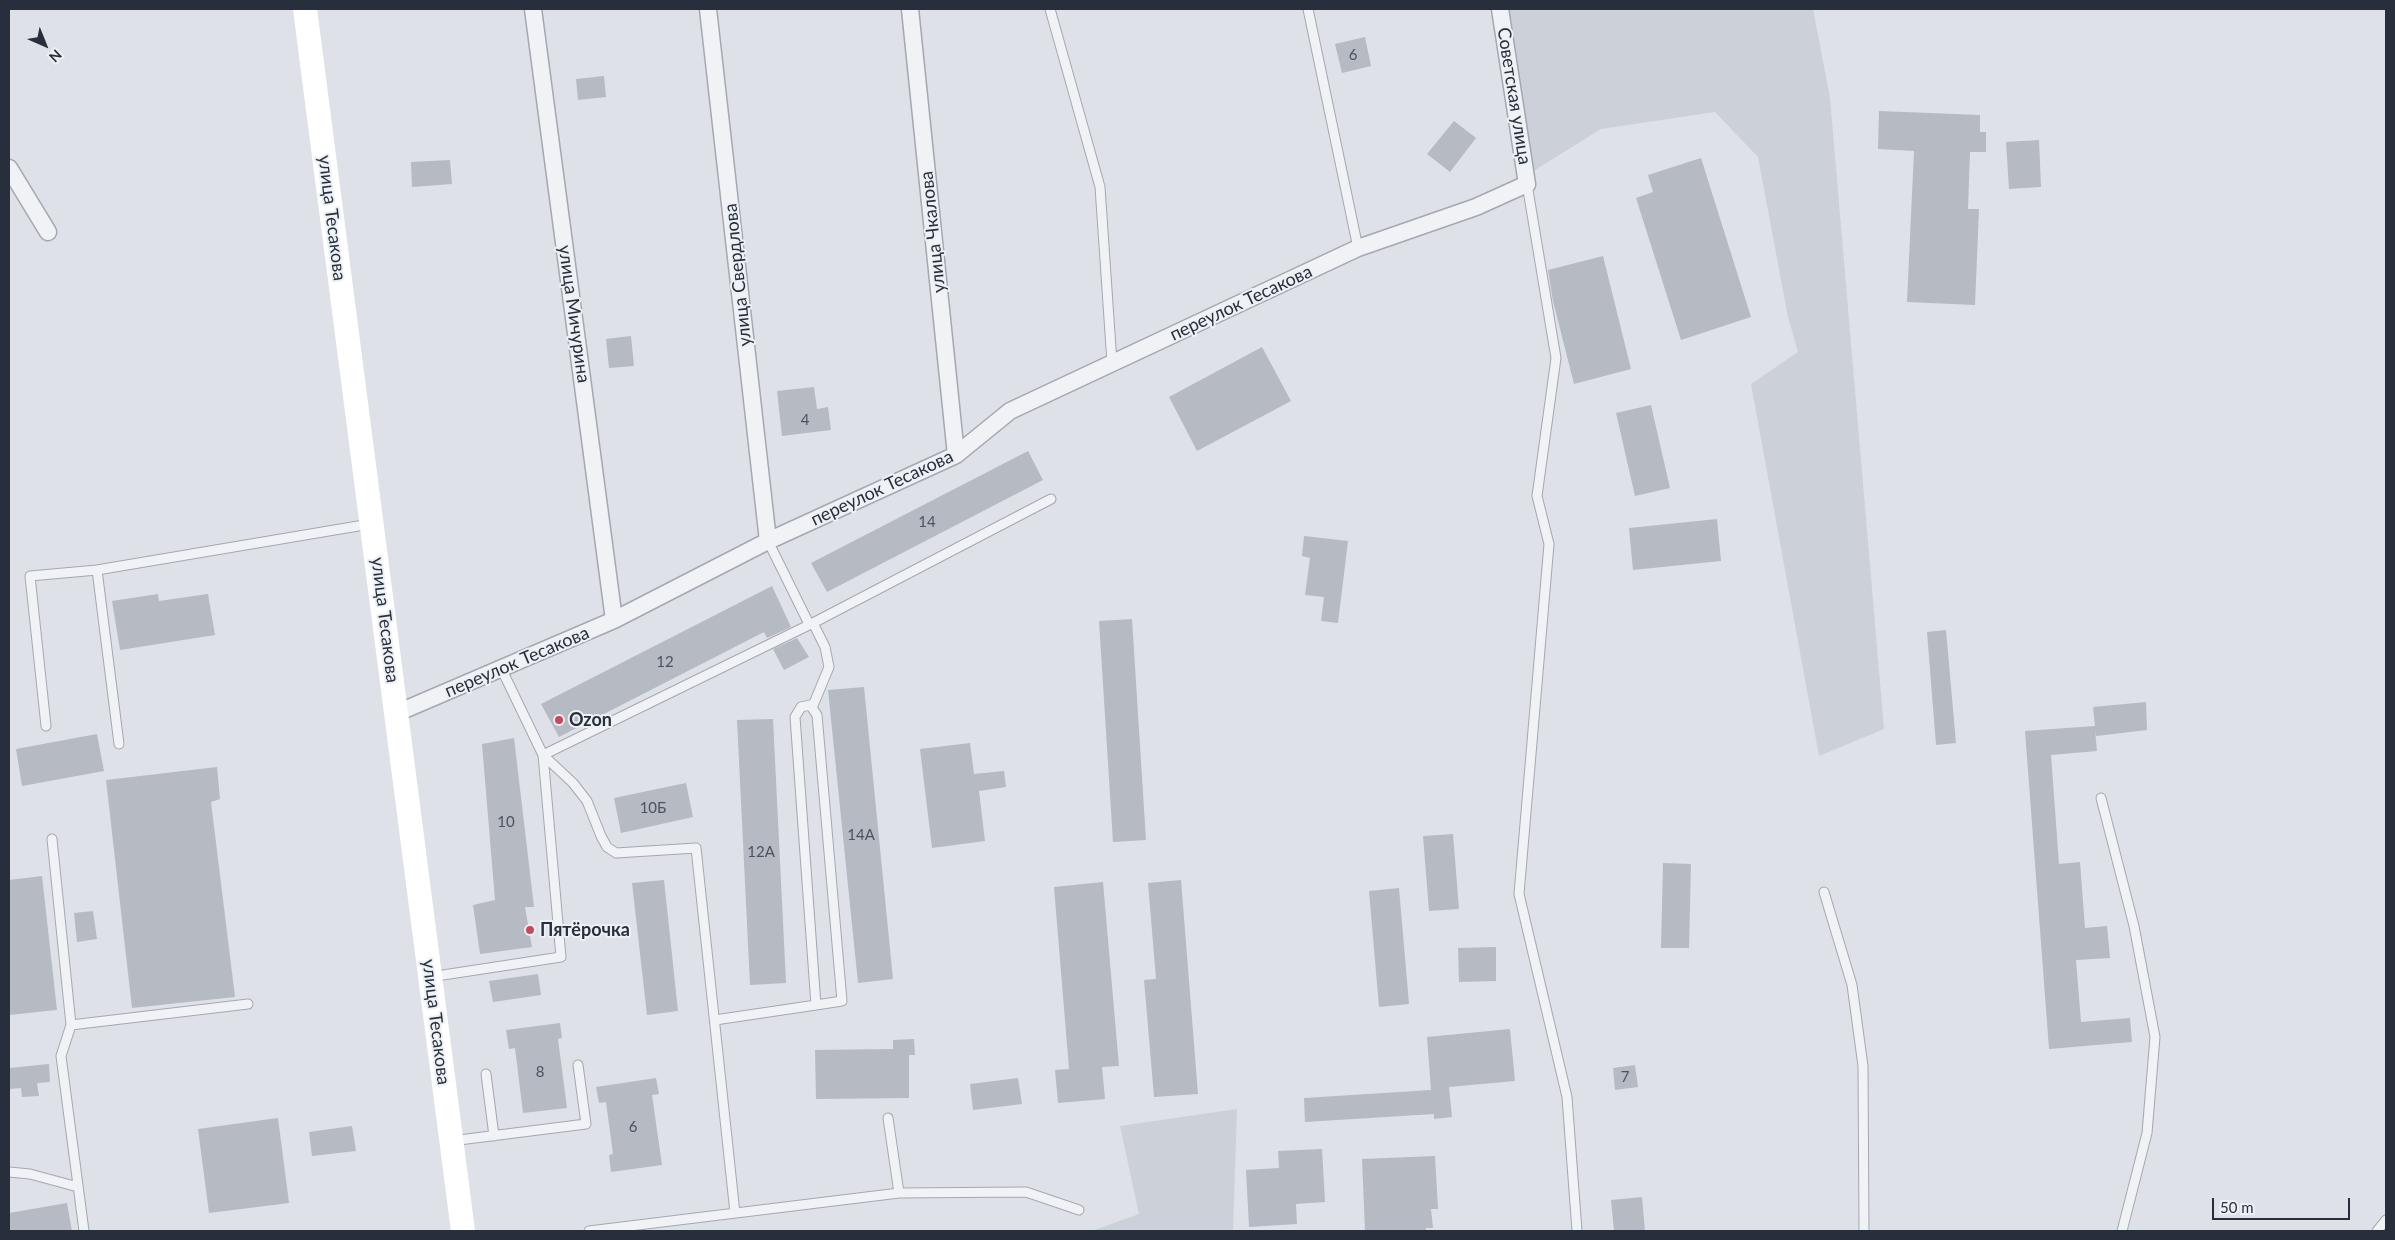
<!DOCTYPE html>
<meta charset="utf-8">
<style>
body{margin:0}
#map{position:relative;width:2395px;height:1240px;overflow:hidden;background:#dee1e7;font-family:Lato,sans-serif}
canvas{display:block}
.frame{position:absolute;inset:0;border:10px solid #282f3c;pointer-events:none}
.north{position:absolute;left:20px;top:20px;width:50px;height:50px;-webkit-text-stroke:4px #edf0f4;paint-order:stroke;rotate:136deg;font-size:14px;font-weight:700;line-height:20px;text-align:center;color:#282f3c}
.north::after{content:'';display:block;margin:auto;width:18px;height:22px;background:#282f3c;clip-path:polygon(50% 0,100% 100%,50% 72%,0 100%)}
.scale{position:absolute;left:2212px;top:1198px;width:138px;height:22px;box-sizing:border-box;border:2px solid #282f3c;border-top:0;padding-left:6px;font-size:15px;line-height:18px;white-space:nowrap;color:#282f3c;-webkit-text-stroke:4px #edf0f4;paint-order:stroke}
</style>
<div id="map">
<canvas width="2395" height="1240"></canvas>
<div class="frame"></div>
<div class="north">N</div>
<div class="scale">50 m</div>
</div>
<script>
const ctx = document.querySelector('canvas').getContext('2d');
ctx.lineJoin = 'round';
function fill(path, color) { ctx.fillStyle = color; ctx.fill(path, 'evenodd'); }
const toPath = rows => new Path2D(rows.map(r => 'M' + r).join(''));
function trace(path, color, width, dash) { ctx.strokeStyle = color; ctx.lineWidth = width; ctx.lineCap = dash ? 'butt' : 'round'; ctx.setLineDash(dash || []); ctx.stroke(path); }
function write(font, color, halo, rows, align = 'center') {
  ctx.font = font + ' Lato,sans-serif'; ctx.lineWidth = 4; ctx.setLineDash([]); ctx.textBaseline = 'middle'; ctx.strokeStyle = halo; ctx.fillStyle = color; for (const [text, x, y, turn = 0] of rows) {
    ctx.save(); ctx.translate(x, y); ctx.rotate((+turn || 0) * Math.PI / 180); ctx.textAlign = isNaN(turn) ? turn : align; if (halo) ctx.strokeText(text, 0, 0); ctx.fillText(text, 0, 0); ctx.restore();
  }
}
const built = toPath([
 [1502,9,1813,9,1830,98,1884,729,1819,756,1751,384,1798,352,1788,317,1758,157,1715,112,1601,129,1527,175],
 [1237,1109,1233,1231,1092,1231,1139,1214,1120,1126]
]);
const building = toPath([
 [1365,37,1371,66,1342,73,1335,44],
 [604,76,606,97,578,100,576,79],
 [1879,111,1980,115,1980,132,1986,132,1986,152,1970,152,1968,209,1979,209,1975,305,1907,302,1914,151,1878,149],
 [1454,121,1476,138,1450,172,1427,154],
 [2039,140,2041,187,2009,189,2006,142],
 [1701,158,1751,317,1681,340,1636,198,1653,192,1648,175],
 [450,160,452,184,412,187,411,162],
 [1603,256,1631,369,1574,384,1553,301,1548,270],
 [631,336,634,366,609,368,606,339],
 [1262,347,1291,401,1197,451,1169,397],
 [814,387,817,409,828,407,831,430,782,436,777,391],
 [1651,405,1670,488,1635,496,1616,413],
 [1028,451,1043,480,827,592,811,563],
 [1717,519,1721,561,1633,570,1629,528],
 [1304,536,1348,541,1338,623,1321,621,1324,597,1305,595,1310,558,1302,556],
 [772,586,791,627,767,638,764,632,559,737,541,704],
 [158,594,159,601,208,594,215,635,120,650,112,601],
 [1132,619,1146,840,1113,842,1099,621],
 [1946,630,1956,743,1936,745,1927,632],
 [797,638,809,657,784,670,773,649],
 [864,687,893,979,858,983,828,690],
 [2146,702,2147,730,2096,736,2095,730,2097,751,2051,755,2059,864,2080,862,2085,928,2107,926,2110,958,2076,960,2081,1022,2130,1018,2132,1042,2049,1049,2025,731,2095,726,2093,707],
 [773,719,786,983,750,985,737,720],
 [97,734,104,771,22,786,16,749],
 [514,738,534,907,525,907,532,947,480,954,473,905,495,900,482,744],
 [970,743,974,774,1004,771,1006,787,979,791,985,841,932,848,920,749],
 [217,767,220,799,211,802,235,997,132,1008,106,780],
 [686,783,693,817,621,833,614,798],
 [1453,834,1459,909,1429,911,1423,836],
 [1663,863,1691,864,1689,948,1661,948],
 [42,876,57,1010,9,1015,9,880],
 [664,880,678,1011,647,1015,632,883],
 [1181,880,1198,1094,1154,1097,1144,980,1156,979,1148,883],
 [1103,882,1119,1066,1102,1067,1105,1099,1058,1103,1055,1070,1069,1069,1054,887],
 [1399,888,1409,1004,1379,1007,1369,891],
 [93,911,97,939,77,942,74,913],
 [1496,947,1496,981,1459,982,1458,948],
 [538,974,541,995,493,1002,489,981],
 [560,1023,562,1038,558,1039,567,1108,523,1113,515,1048,509,1049,506,1030],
 [1510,1029,1515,1081,1449,1087,1452,1117,1434,1119,1434,1114,1305,1122,1304,1098,1431,1090,1427,1037],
 [914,1039,915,1055,909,1055,909,1098,816,1099,815,1050,893,1049,893,1040],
 [49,1064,50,1082,37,1083,39,1096,22,1097,21,1088,10,1089,9,1068],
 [1635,1065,1638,1087,1615,1090,1613,1068],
 [656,1078,659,1094,652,1095,662,1165,611,1172,609,1155,613,1154,606,1102,599,1103,596,1087],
 [1018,1078,1022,1104,973,1110,970,1084],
 [278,1118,289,1203,209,1213,198,1129],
 [352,1126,356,1151,312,1156,309,1132],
 [1322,1149,1325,1202,1296,1204,1297,1224,1249,1227,1246,1170,1279,1168,1278,1151],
 [1435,1156,1438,1209,1431,1209,1433,1228,1426,1228,1426,1231,1365,1231,1362,1159],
 [1642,1197,1645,1231,1614,1231,1611,1200],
 [67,1203,72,1231,9,1231,9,1213]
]);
const service = toPath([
 [1050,9,1100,187,1112,363],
 [1308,9,1358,248],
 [1527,184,1556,358,1537,496,1549,544,1519,894,1567,1097,1577,1231],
 [768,541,809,624],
 [501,668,543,755,813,623,1051,499],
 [812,708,829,667,825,647,813,623],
 [46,726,30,576,97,570],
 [119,744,97,570,370,524],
 [543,755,573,783,587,801,601,836,607,847,616,853,696,848,735,1213],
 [2101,798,2134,926,2155,1037,2147,1133,2122,1231],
 [52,839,71,1025],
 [1824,892,1852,985,1863,1066,1864,1231],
 [430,977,561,957,543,755],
 [715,1020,816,1005,842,1001,817,715,810,705,801,707,795,717,816,1005],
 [486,1074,494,1136],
 [888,1118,899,1193],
 [451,1141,586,1124,578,1065],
 [9,1172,30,1174,78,1187],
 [84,1231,61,1056,71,1025,248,1004],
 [589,1231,899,1193,1026,1192,1079,1210],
 [2377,1231,2386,1220]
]);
const minor = toPath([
 [533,9,614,620],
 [708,9,768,541],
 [910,9,956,455],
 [9,168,48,232],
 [397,713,614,620,768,541,956,455,1010,411,1358,248,1476,207,1527,184,1500,9]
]);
const secondary = toPath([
 [305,9,463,1231]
]);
const markers = [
 [559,720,5,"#c54a5a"],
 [530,930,5,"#c54a5a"]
];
const numberNames = [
 ["6",1353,55],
 ["4",805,420],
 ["14",927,522],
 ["12",665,662],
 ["10Б",653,808],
 ["10",506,822],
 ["14А",861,835],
 ["12А",761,852],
 ["8",540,1072],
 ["7",1625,1077],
 ["6",633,1127]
];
const streetNames = [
 ["Советская улица",1514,96,81],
 ["улица Тесакова",332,218,83],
 ["улица Чкалова",933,232,-96],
 ["улица Свердлова",738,275,-96],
 ["переулок Тесакова",1241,303,-25],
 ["улица Мичурина",574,314,82],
 ["переулок Тесакова",882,488,-25],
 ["улица Тесакова",385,620,83],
 ["переулок Тесакова",517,662,-23],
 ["улица Тесакова",436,1022,83]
];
const poiNames = [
 ["Ozon",569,720],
 ["Пятёрочка",540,930]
];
fill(built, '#ccd0d8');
fill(building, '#b6bac3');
trace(service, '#a4a8b0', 11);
trace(minor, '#a4a8b0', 19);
trace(service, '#f0f2f5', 9);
trace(minor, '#f0f2f5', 16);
trace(secondary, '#fff', 24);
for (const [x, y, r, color] of markers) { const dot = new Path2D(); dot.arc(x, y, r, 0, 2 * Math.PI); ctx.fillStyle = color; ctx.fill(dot); trace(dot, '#edf0f4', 2); }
write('15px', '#4c525e', null, numberNames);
write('18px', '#282f3c', '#edf0f4', streetNames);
write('bold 18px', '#282f3c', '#edf0f4', poiNames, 'left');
</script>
